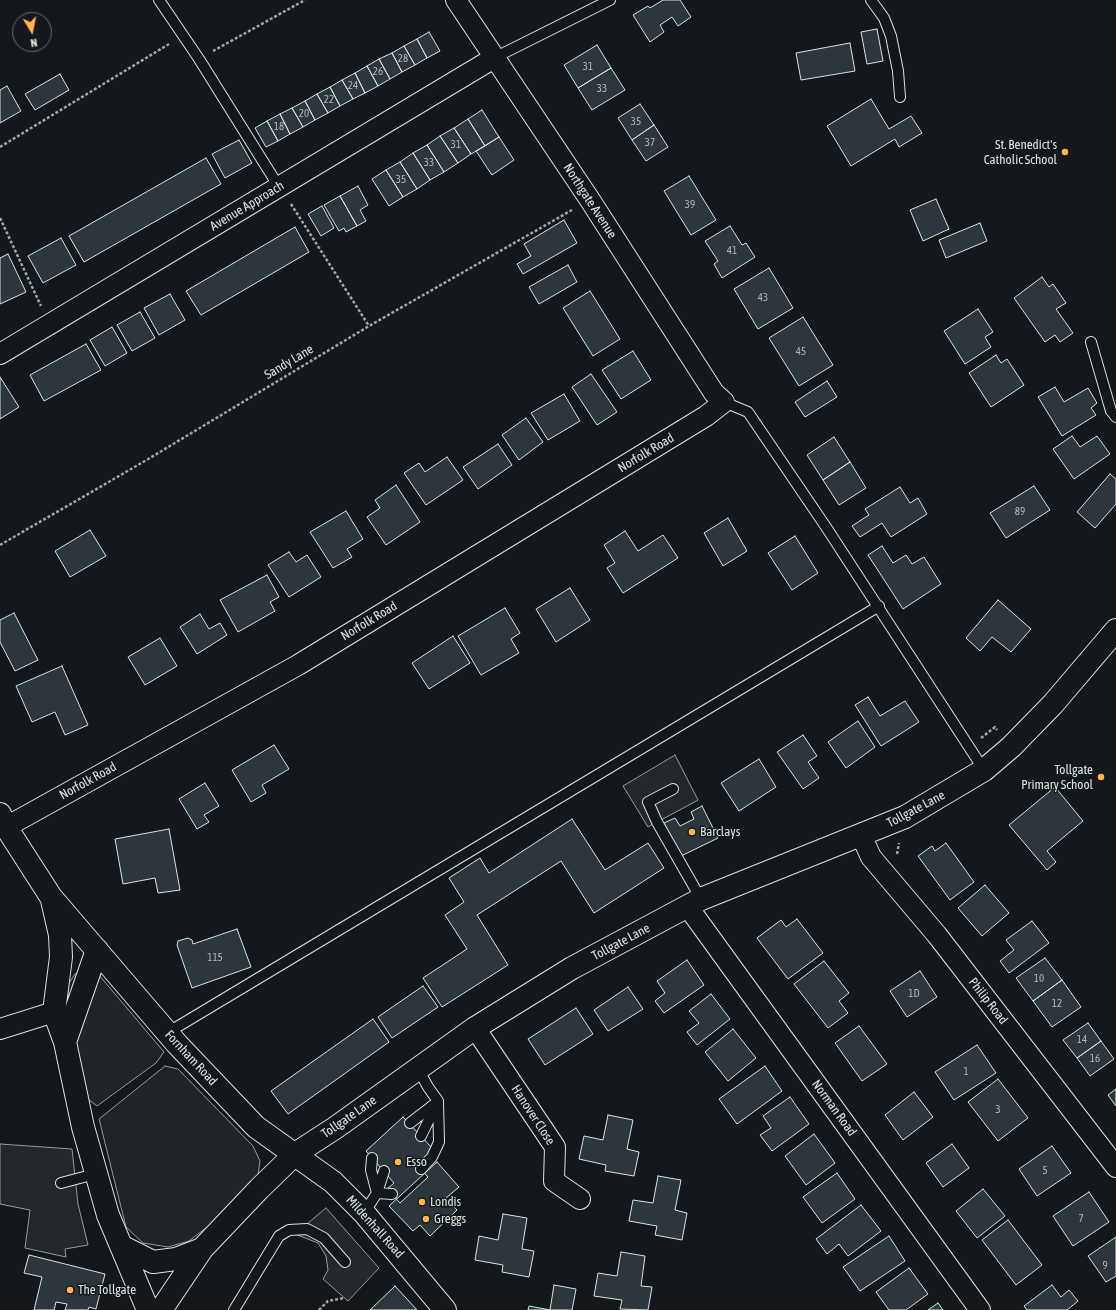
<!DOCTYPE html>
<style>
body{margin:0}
#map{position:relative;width:1116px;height:1310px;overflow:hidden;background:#14181c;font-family:"Asap Condensed",sans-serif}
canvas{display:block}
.north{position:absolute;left:12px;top:12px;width:40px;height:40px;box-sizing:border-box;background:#14181c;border:1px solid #626a69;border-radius:50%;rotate:170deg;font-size:11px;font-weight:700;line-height:16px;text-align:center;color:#d8e6dc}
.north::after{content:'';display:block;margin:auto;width:14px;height:18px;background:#ffb74d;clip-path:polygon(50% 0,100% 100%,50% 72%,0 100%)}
</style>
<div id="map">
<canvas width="1116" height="1310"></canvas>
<div class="north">N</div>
</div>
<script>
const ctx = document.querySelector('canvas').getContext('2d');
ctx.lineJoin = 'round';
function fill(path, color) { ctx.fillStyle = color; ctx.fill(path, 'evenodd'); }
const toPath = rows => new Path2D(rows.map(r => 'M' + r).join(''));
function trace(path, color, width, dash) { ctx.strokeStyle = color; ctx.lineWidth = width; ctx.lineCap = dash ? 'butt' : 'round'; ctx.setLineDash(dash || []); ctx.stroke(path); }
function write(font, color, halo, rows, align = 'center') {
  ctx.font = font + ' "Asap Condensed",sans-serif'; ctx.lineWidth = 3; ctx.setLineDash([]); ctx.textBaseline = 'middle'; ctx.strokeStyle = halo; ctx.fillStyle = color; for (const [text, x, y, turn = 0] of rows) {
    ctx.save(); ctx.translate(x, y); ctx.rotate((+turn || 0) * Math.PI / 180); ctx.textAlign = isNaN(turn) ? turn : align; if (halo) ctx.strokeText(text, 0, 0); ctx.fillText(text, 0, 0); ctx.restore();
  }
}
const green = toPath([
 [93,968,164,1052,156,1063,97,1106,88,1099,71,1018,67,986,75,974,93,968],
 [165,1066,178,1069,253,1146,260,1161,258,1175,211,1224,189,1241,168,1247,143,1243,126,1227,99,1119,165,1066]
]);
const parking = toPath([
 [675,755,698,800,648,827,623,786,675,755],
 [0,1144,72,1149,78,1204,88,1245,65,1249,66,1257,25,1248,30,1210,0,1204,0,1144],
 [326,1208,379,1268,348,1301,323,1279,328,1270,326,1256,318,1243,295,1234,326,1208]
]);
const building = toPath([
 [663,0,680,0,691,17,678,26,672,17,660,25,664,32,650,42,633,15,648,6,650,8,663,0],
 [877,29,883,61,867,64,861,32,877,29],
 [429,32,440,51,427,58,417,39,429,32],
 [417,39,427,58,415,65,404,46,417,39],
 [850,43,855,71,801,80,796,53,850,43],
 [597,45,611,68,578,88,564,65,597,45],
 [404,46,415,65,402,72,392,53,404,46],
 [392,53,402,72,390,79,379,59,392,53],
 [379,59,390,79,378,86,367,66,379,59],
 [367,66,378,86,365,93,355,73,367,66],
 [611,68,625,90,592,110,578,88,611,68],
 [355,73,365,93,353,99,342,80,355,73],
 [60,74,69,90,35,110,25,94,60,74],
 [342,80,353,99,340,106,330,87,342,80],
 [7,86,21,111,0,123,0,90,7,86],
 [330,87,340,106,328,113,317,94,330,87],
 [317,94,328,113,315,120,305,101,317,94],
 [871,99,889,129,911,116,922,133,899,147,895,139,851,166,827,126,871,99],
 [305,101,315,120,303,127,292,108,305,101],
 [640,104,654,125,632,140,618,118,640,104],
 [292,108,303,127,290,134,280,114,292,108],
 [482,110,499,137,485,146,468,119,482,110],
 [280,114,290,134,278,141,267,121,280,114],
 [468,119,485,146,471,154,454,128,468,119],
 [267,121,278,141,266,147,255,128,267,121],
 [654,125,668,147,646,161,632,140,654,125],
 [454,128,471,154,458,163,440,136,454,128],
 [440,136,458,163,444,172,427,145,440,136],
 [499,137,514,160,492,175,476,151,499,137],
 [239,140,252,163,225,178,212,154,239,140],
 [427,145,444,172,430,180,413,153,427,145],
 [413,153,430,180,417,189,400,162,413,153],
 [206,158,221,184,84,262,69,236,206,158],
 [400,162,417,189,403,197,386,170,400,162],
 [386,170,403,197,389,206,372,179,386,170],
 [689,176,716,220,691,235,664,191,689,176],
 [358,186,368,205,360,210,366,221,357,226,340,196,358,186],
 [340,196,357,226,346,232,344,228,339,231,324,205,340,196],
 [936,199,949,229,923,241,910,210,936,199],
 [322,206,334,228,321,236,308,214,322,206],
 [564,220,577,243,523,274,517,264,531,256,524,244,564,220],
 [980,223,987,241,946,258,939,240,980,223],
 [730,226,742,245,746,243,755,257,722,278,714,264,718,261,705,241,730,226],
 [295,227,309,252,201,315,186,291,295,227],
 [61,238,76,265,43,283,28,256,61,238],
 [8,254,26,292,0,304,0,258,8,254],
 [568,265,577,282,539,304,529,287,568,265],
 [769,268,793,308,758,329,734,289,769,268],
 [1042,277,1049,287,1053,284,1066,303,1056,309,1073,333,1060,342,1055,335,1045,342,1014,298,1042,277],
 [590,291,620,339,593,356,563,308,590,291],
 [170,294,185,320,159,335,144,308,170,294],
 [978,309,993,332,985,337,991,347,965,364,944,331,978,309],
 [140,312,155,338,132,351,117,325,140,312],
 [803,317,833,365,799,386,769,338,803,317],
 [112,327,127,353,105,366,90,340,112,327],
 [86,344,101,370,44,401,30,375,86,344],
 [633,351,651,380,621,399,602,370,633,351],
 [996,355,1001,363,1007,359,1024,385,991,407,969,373,996,355],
 [591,374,617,412,597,425,572,387,591,374],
 [0,377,19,407,0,419,0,377],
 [827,381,837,397,805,417,795,402,827,381],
 [1055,387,1064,402,1088,388,1097,403,1091,408,1096,415,1062,436,1038,397,1055,387],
 [564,394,580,421,548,440,531,413,564,394],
 [526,418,543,442,519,460,502,435,526,418],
 [1072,436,1080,447,1097,436,1110,454,1074,479,1053,449,1072,436],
 [834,437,850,462,823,480,807,455,834,437],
 [498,444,512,465,478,489,463,467,498,444],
 [447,457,463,480,426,505,404,473,419,463,425,472,447,457],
 [850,462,866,488,839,505,823,480,850,462],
 [1110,474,1116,479,1116,504,1095,528,1077,512,1110,474],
 [396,485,420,522,386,545,367,517,380,508,375,500,396,485],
 [1034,486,1050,510,1006,538,990,513,1034,486],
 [900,487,910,503,918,498,927,514,891,537,882,523,860,537,852,526,869,515,865,509,900,487],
 [346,511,363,539,347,549,352,557,333,568,310,532,346,511],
 [728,518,747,551,723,566,704,533,728,518],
 [90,530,106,556,70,577,55,551,90,530],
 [625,531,638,551,663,535,678,558,623,593,607,568,615,563,604,545,625,531],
 [795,536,818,573,792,590,768,553,795,536],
 [882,546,893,563,906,555,912,564,924,557,941,584,903,609,868,555,882,546],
 [289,552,296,562,307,555,321,577,289,597,268,565,289,552],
 [267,575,279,597,270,602,275,611,238,632,220,600,267,575],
 [570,588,590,620,556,642,536,609,570,588],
 [998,600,1031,629,1011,652,992,637,980,651,966,638,998,600],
 [505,608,520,633,511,639,519,653,481,675,458,636,505,608],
 [14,613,38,660,15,671,0,642,0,620,14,613],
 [200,614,209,629,220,623,227,635,197,654,180,627,200,614],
 [453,636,470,663,429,689,412,663,453,636],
 [160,638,177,666,145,685,128,657,160,638],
 [62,666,88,725,65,735,55,712,32,722,16,686,62,666],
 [868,697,880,716,905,701,919,722,881,746,855,705,868,697],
 [858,721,875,747,846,768,828,742,858,721],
 [803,735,817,756,808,762,819,778,803,789,777,752,803,735],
 [274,745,289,769,262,785,266,793,251,802,232,770,274,745],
 [759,759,776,787,739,811,721,783,759,759],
 [205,783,219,806,204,815,209,822,197,829,179,799,205,783],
 [1055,787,1083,821,1047,851,1056,862,1047,870,1009,825,1055,787],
 [702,806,718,838,681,856,664,823,675,818,680,826,694,819,691,812,702,806],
 [572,819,605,870,648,843,664,868,594,913,561,861,477,915,508,965,442,1007,423,978,467,949,445,915,464,902,449,878,480,858,489,873,572,819],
 [169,829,180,890,158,893,155,878,123,884,115,839,169,829],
 [946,843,974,882,950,900,918,856,932,846,935,851,946,843],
 [985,885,1009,913,982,936,958,908,985,885],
 [797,919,823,953,788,979,757,938,781,920,786,927,797,919],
 [1032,921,1049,943,1009,973,1000,961,1014,950,1006,940,1032,921],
 [237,929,251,967,192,988,177,945,178,941,188,938,192,940,193,944,237,929],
 [1045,958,1062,980,1033,1001,1016,978,1045,958],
 [687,960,704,985,664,1013,655,1001,665,993,657,981,687,960],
 [824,961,849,993,839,1001,848,1013,828,1028,794,984,824,961],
 [920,971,937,997,907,1017,890,991,920,971],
 [1062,980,1081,1007,1052,1027,1033,1001,1062,980],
 [423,986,438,1007,392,1038,378,1017,423,986],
 [628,987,643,1009,608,1031,594,1010,628,987],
 [711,994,730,1019,697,1045,687,1032,699,1023,689,1011,711,994],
 [576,1008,593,1034,545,1065,528,1039,576,1008],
 [373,1019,389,1042,288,1114,271,1091,373,1019],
 [1088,1023,1101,1041,1077,1058,1063,1040,1088,1023],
 [859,1026,887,1064,862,1081,835,1043,859,1026],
 [733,1029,756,1058,728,1081,705,1052,733,1029],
 [1101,1041,1114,1059,1090,1076,1077,1058,1101,1041],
 [977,1045,996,1073,954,1100,935,1072,977,1045],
 [765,1066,782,1091,737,1124,719,1099,765,1066],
 [998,1079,1028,1118,998,1141,968,1102,998,1079],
 [1116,1089,1116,1106,1108,1095,1116,1089],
 [914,1092,933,1117,903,1140,885,1115,914,1092],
 [790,1097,809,1124,772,1151,760,1135,771,1128,763,1116,790,1097],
 [608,1115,633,1120,627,1149,639,1152,634,1176,605,1171,606,1165,579,1159,584,1136,603,1140,608,1115],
 [403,1117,434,1150,417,1165,428,1177,400,1203,387,1189,394,1183,366,1151,403,1117],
 [814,1134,835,1163,806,1185,785,1156,814,1134],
 [952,1144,969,1168,943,1187,926,1163,952,1144],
 [1052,1146,1071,1173,1037,1196,1019,1169,1052,1146],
 [437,1162,459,1187,446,1198,457,1210,430,1236,420,1225,413,1231,389,1206,437,1162],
 [837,1173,855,1199,822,1223,803,1197,837,1173],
 [658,1176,681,1180,675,1210,687,1213,682,1240,655,1235,657,1226,629,1221,633,1200,653,1203,658,1176],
 [983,1189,1005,1216,977,1238,956,1211,983,1189],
 [1089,1192,1109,1222,1073,1246,1053,1216,1089,1192],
 [861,1205,881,1231,848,1256,839,1244,827,1254,816,1239,861,1205],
 [503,1214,527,1218,522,1249,534,1251,529,1277,502,1272,503,1265,475,1260,479,1236,498,1240,503,1214],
 [1008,1220,1042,1265,1016,1285,982,1240,1008,1220],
 [889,1236,905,1261,860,1291,843,1267,889,1236],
 [1116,1237,1116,1276,1106,1282,1088,1256,1116,1237],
 [621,1252,645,1256,641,1286,652,1287,648,1310,620,1309,622,1300,594,1296,598,1273,617,1276,621,1252],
 [29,1255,105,1274,96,1309,89,1307,88,1310,65,1310,67,1304,56,1302,54,1310,34,1310,42,1277,24,1273,29,1255],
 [909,1268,928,1294,906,1310,889,1310,876,1292,909,1268],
 [554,1285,576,1289,572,1310,528,1310,529,1306,550,1310,554,1285],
 [1052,1285,1061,1297,1069,1290,1078,1301,1067,1310,1027,1310,1024,1306,1052,1285],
 [395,1286,417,1310,370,1310,395,1286],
 [938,1303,943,1310,928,1310,938,1303]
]);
const path = toPath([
 [213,51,305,0],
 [0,147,169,44],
 [291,204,369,326],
 [0,218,41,306],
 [0,545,150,458,369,326,572,210],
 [981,738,995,727,997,730],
 [897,854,899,843],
 [319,1310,328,1301,344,1298]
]);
const lane = toPath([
 [159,0,199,59,279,187],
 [871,0,884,18,891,36,898,71,900,97],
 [494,58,610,0],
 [1091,342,1111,411,1116,417],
 [724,402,748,412,828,530,984,770],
 [673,789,648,802,657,822,701,899],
 [167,1033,879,606],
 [418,1069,428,1087,438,1101,439,1142,432,1157,421,1169],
 [410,1123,436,1103],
 [421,1136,437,1103],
 [372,1158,371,1170,377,1193],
 [61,1183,95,1174],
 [377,1193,392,1194],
 [364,1213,377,1193,384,1171],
 [234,1310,279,1236,289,1230,307,1229,324,1238,345,1262]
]);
const street = toPath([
 [0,354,494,58],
 [6,827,298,665,706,416,724,402,714,393,590,200,456,0],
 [861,835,871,857,937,935,1116,1167],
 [688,907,980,1310],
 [475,1028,555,1147,554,1181,580,1199],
 [0,1029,54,1012]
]);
const secondary = toPath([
 [295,1154,335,1128,475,1028,572,968,701,899,905,817,984,770,1011,747,1053,704,1116,630]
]);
const primary = toPath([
 [0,814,6,827,51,897,177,1044,256,1127,333,1182,364,1213,445,1310],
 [52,900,60,935,61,957,54,1012,65,1042,83,1127,108,1215,148,1310],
 [65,1042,97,950],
 [121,1246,153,1262,176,1259,202,1249],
 [161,1310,202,1249,259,1189,295,1154]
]);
const markers = [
 [1065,152,4,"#ffb74d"],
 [1101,777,4,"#ffb74d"],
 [692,832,4,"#ffb74d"],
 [398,1162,4,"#ffb74d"],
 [422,1202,4,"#ffb74d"],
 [426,1219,4,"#ffb74d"],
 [70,1290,4,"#ffb74d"]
];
const numberNames = [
 ["28",403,59],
 ["31",588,67],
 ["26",378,72],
 ["24",353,86],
 ["33",602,89],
 ["22",329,100],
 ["20",304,114],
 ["35",636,122],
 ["18",279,127],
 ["37",650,143],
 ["31",456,145],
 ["33",429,163],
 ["35",401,180],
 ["39",690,205],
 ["41",732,251],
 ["43",763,298],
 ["45",801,352],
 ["89",1020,512],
 ["115",215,958],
 ["10",1039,979],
 ["1D",914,994],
 ["12",1057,1004],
 ["14",1082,1040],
 ["16",1095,1059],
 ["1",966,1072],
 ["3",998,1110],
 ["5",1045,1171],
 ["7",1081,1219],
 ["9",1105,1266]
];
const poiNames = [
 ["St. Benedict's",1057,145,"right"],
 ["Catholic School",1057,160,"right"],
 ["Tollgate",1093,770,"right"],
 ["Primary School",1093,785,"right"],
 ["Barclays",700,832],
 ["Esso",406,1162],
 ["Londis",430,1202],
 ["Greggs",434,1219],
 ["The Tollgate",78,1290]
];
const streetNames = [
 ["Northgate Avenue",590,201,57],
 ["Avenue Approach",247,206,-31],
 ["Sandy Lane",289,362,-31],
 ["Norfolk Road",646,453,-31],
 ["Norfolk Road",369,621,-31],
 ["Norfolk Road",88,781,-29],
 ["Tollgate Lane",916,809,-28],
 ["Tollgate Lane",621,942,-28],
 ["Philip Road",988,1001,52],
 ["Fornham Road",191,1058,47],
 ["Norman Road",834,1108,54],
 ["Hanover Close",533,1115,57],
 ["Tollgate Lane",349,1117,-35],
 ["Mildenhall Road",375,1227,48]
];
fill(green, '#202428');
trace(green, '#939e99', 1);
fill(parking, '#24282b');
trace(parking, '#939e99', 1);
fill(building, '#2c363c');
trace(building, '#d8e6dc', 1);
trace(lane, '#d8e6dc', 12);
trace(street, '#d8e6dc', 22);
trace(secondary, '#d8e6dc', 24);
trace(primary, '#d8e6dc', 24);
trace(path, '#9da8a2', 2.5, [3, 2]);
trace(lane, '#14181c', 10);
trace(street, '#14181c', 20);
trace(secondary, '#14181c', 22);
trace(primary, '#14181c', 22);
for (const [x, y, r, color] of markers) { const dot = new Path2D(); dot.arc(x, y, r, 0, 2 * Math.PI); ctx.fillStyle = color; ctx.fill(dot); trace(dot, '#14181c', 1.5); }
write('11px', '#adbab4', null, numberNames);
write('13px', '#d8e6dc', '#14181c', poiNames, 'left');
write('13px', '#d8e6dc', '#14181c', streetNames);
</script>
